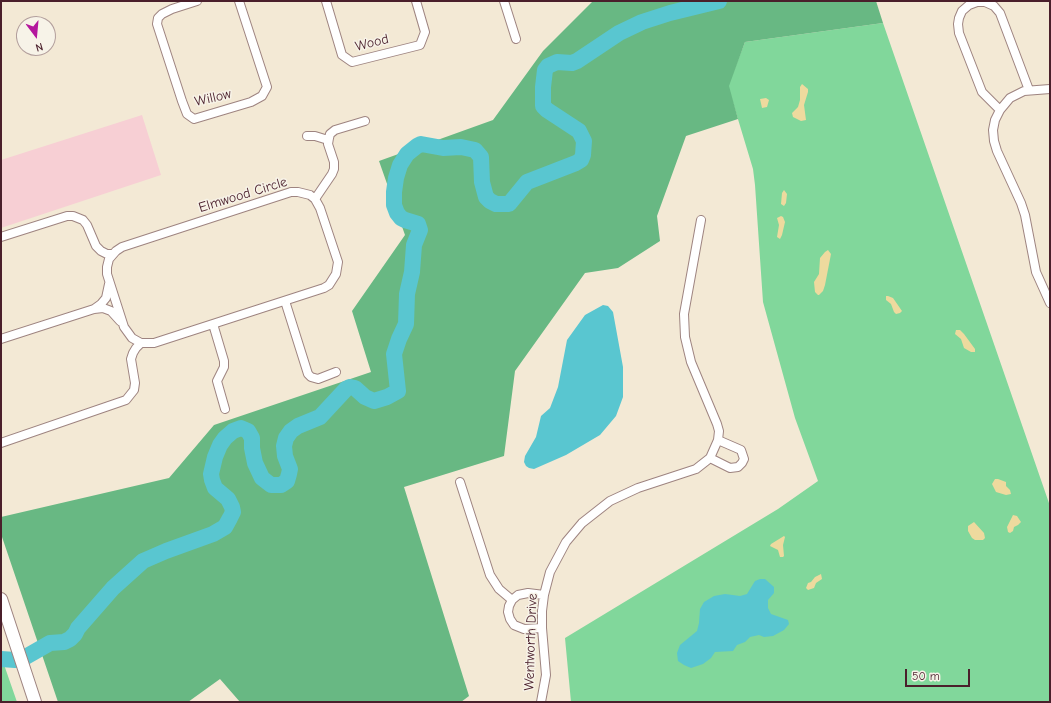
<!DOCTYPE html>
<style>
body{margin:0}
#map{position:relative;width:1051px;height:703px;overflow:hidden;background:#f3e9d5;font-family:"Comic Neue",sans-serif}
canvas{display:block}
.frame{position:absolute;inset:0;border:2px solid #4a1f2b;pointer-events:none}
.north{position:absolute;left:16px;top:16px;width:40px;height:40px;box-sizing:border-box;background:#f7f3e8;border:1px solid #b29e9c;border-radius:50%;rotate:164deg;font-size:11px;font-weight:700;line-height:16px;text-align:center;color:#4a1f2b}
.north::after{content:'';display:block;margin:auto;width:14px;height:18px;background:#b5179e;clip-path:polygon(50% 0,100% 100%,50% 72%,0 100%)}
.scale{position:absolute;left:905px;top:669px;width:65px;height:18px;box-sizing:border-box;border:2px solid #4a1f2b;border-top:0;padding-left:5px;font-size:12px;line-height:14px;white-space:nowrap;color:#4a1f2b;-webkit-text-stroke:3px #f7f3e8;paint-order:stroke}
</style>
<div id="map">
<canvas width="1051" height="703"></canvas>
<div class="frame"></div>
<div class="north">N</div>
<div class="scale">50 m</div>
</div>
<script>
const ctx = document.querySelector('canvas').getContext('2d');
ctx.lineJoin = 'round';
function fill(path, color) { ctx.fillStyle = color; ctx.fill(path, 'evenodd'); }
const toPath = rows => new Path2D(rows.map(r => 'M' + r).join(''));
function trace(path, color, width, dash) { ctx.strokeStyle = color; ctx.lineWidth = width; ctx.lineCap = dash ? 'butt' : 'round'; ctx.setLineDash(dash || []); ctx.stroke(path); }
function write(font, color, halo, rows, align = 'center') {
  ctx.font = font + ' "Comic Neue",sans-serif'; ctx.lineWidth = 3; ctx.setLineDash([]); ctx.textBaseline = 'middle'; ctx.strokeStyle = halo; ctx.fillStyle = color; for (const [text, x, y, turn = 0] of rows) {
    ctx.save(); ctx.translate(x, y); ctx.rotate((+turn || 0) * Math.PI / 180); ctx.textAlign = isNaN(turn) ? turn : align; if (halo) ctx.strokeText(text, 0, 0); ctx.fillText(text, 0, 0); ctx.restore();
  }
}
const built = toPath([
 [142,115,161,175,1,228,1,160]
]);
const green = toPath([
 [883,23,1050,506,1050,702,571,702,565,638,778,509,818,481,795,418,763,302,755,185,753,169,728,86,745,42],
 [1,656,17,702,1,702]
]);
const forest = toPath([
 [593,1,876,1,883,23,745,42,729,86,738,119,686,136,657,216,660,241,618,268,585,273,515,371,504,456,404,487,469,696,461,702,240,702,220,679,188,702,58,702,1,534,1,517,169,478,214,425,371,372,352,311,405,235,379,161,493,120,543,51]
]);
const sand = toPath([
 [802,84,808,89,808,92,804,105,806,120,801,121,793,117,792,113,798,107,800,100,800,87],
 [766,98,769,100,767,107,762,108,760,99],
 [784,190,787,194,786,203,784,206,781,204,782,193],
 [781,216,783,217,785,222,782,235,780,239,777,237,779,225,777,218],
 [828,250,831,254,825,285,823,291,819,295,818,295,815,292,814,282,819,274,820,258,825,252],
 [886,296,888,296,893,298,902,311,900,313,896,314,894,312,891,304,886,300],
 [956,330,960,330,964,334,975,349,975,352,971,352,964,348,961,339,955,334],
 [995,479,998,479,1006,482,1006,486,1010,490,1011,494,1006,495,996,492,992,484],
 [1013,515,1017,516,1021,522,1018,525,1014,527,1013,531,1010,533,1008,532,1007,527],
 [974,522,984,533,985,538,983,540,975,540,972,538,968,531,968,526],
 [784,536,785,537,783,545,784,556,783,557,780,557,778,550,770,546,771,544],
 [821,574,822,579,816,583,814,588,808,590,806,588,808,583,811,582,815,577]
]);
const water = toPath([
 [603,305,608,306,613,312,623,367,623,397,616,416,600,435,566,455,534,469,529,468,526,466,524,462,525,456,536,437,541,416,550,408,558,387,567,340,585,315],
 [760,579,765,579,774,587,774,593,768,600,768,608,771,614,788,620,789,624,784,630,773,636,764,637,759,635,750,637,745,642,737,645,733,651,715,652,711,658,703,664,691,668,684,665,678,661,677,653,680,645,697,631,699,623,700,609,704,602,714,596,725,594,740,596,747,594,755,581]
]);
const river = toPath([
 [1,659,15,660,22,659,50,643,64,642,70,639,75,634,78,628,113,588,143,561,166,551,213,534,225,527,230,518,233,512,232,507,228,499,215,488,212,480,211,474,215,457,220,445,225,438,233,431,241,428,248,431,252,438,252,448,255,463,262,478,271,485,281,485,287,481,289,474,290,469,285,456,284,446,286,438,291,431,298,426,320,417,346,389,350,387,355,388,365,397,374,401,387,397,398,391,394,354,399,339,406,324,407,294,412,272,414,245,420,230,418,224,405,220,401,218,397,213,394,205,394,192,396,178,400,165,407,154,417,146,421,144,443,148,461,147,475,150,481,157,482,182,486,197,490,201,496,204,509,204,527,182,576,163,581,160,583,155,584,141,579,131,547,110,543,106,543,87,545,70,548,66,557,62,572,63,577,61,619,33,642,22,670,13,719,1]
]);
const minor = toPath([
 [197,1,172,9,162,14,158,18,157,24,182,101,187,114,194,119,251,102,262,96,267,87,239,1],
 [326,1,342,55,352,62,420,45,425,32,416,1],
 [504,1,516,39],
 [1050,89,1024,91,1010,98,1000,110,995,120,993,130,994,141,997,151,1021,203,1025,215,1036,272,1050,303],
 [1000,110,982,92,959,33,958,24,959,18,962,11,969,5,977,2,985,2,994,6,1000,13,1029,90],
 [307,136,315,136,328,140],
 [291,192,298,192,310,195,315,199,320,208,338,262,336,274,329,285,324,288,154,343,141,343,132,338,124,327,107,274,107,267,109,259,116,251,122,247,291,192],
 [315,199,332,174,334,169,334,162,328,144,329,138,330,134,335,130,365,121],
 [1,237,67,216,73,216,83,220,87,225,96,246,101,251,107,254,113,254],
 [285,301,308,374,311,377,318,379,336,372],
 [94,309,101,304,106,298,109,284],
 [213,324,224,361,224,367,217,381,225,409],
 [1,339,94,309,103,308,111,311,120,321],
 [1,443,126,400,134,390,135,383,131,359,133,353,136,348,141,343],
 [710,458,730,468,738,467,742,463,744,459,741,450,718,440],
 [460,482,490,575,499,589,512,600],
 [542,628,524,629,514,625,510,619,508,612,509,606,512,600,518,595,528,593,544,595],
 [541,702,546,675,542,628,542,611,544,595,550,572,566,542,582,523,610,501,638,488,696,469,710,458,718,440,719,431,717,424,691,362,685,337,684,314,701,220]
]);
const secondary = toPath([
 [1,599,35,702]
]);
const streetNames = [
 ["Wood",372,43,-14],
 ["Willow",213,98,-13],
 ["Elmwood Circle",243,195,-17],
 ["Wentworth Drive",531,642,-88]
];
fill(built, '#f7cfd4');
fill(green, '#81d79b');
fill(forest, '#68b883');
fill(sand, '#eeda9e');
fill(water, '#59c6d0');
trace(river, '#59c6d0', 16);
trace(minor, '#9e8480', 10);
trace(secondary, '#9e8480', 14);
trace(minor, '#fff', 8);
trace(secondary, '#fff', 12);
write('14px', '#4a1f2b', '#f7f3e8', streetNames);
</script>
